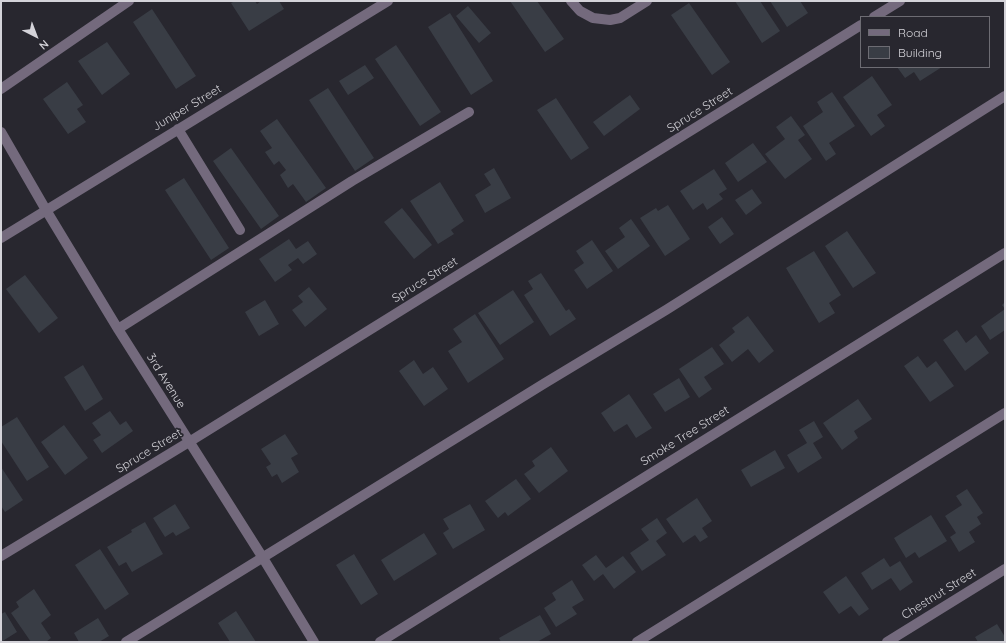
<!DOCTYPE html>
<style>
body{margin:0}
#map{position:relative;width:1006px;height:643px;overflow:hidden;background:#28272f;font-family:Quicksand,sans-serif}
canvas{display:block}
.frame{position:absolute;inset:0;border:2px solid #d4d3d9;pointer-events:none}
.legend{position:absolute;left:860px;top:16px;width:130px;height:52px;box-sizing:border-box;background:#28272f;border:1px solid #6d6c73;margin:0;padding:5px 7px;list-style:none;font-size:12px;color:#d4d3d9}
.legend li{display:flex;align-items:center;gap:8px;height:20px}
.legend b{width:20px;border:1px solid #6d6c73}
.north{position:absolute;left:16px;top:16px;width:40px;height:40px;-webkit-text-stroke:3px #28272f;paint-order:stroke;rotate:138deg;font-size:11px;font-weight:700;line-height:16px;text-align:center;color:#d4d3d9}
.north::after{content:'';display:block;margin:auto;width:14px;height:18px;background:#d4d3d9;clip-path:polygon(50% 0,100% 100%,50% 72%,0 100%)}
</style>
<div id="map">
<canvas width="1006" height="643"></canvas>
<div class="frame"></div>
<ul class="legend">
<li><b style="height:5px;background:#746a7d"></b>Road</li>
<li><b style="height:11px;background:#393d45"></b>Building</li>
</ul>
<div class="north">N</div>
</div>
<script>
const ctx = document.querySelector('canvas').getContext('2d');
ctx.lineJoin = 'round';
function fill(path, color) { ctx.fillStyle = color; ctx.fill(path, 'evenodd'); }
const toPath = rows => new Path2D(rows.map(r => 'M' + r).join(''));
function trace(path, color, width, dash) { ctx.strokeStyle = color; ctx.lineWidth = width; ctx.lineCap = dash ? 'butt' : 'round'; ctx.setLineDash(dash || []); ctx.stroke(path); }
function write(font, color, halo, rows, align = 'center') {
  ctx.font = font + ' Quicksand,sans-serif'; ctx.lineWidth = 3.5; ctx.setLineDash([]); ctx.textBaseline = 'middle'; ctx.strokeStyle = halo; ctx.fillStyle = color; for (const [text, x, y, turn = 0] of rows) {
    ctx.save(); ctx.translate(x, y); ctx.rotate((+turn || 0) * Math.PI / 180); ctx.textAlign = isNaN(turn) ? turn : align; if (halo) ctx.strokeText(text, 0, 0); ctx.fillText(text, 0, 0); ctx.restore();
  }
}
const building = toPath([
 [235,1,255,1,257,4,261,1,279,1,284,9,249,31,231,3],
 [510,1,537,1,564,39,545,52],
 [735,1,760,1,780,31,762,43],
 [770,1,800,1,808,13,787,27],
 [689,3,730,62,712,75,671,15],
 [468,6,491,33,479,43,456,16],
 [152,9,196,76,176,89,133,22],
 [450,13,493,81,471,95,428,27],
 [107,42,130,74,102,95,78,61],
 [396,45,441,112,420,126,375,59],
 [365,65,374,78,348,95,339,81],
 [897,67,942,67,920,81,914,72,905,78],
 [872,76,892,105,877,115,885,126,871,136,843,97],
 [67,82,83,105,77,109,86,122,68,134,43,99],
 [328,88,374,158,355,171,309,100],
 [832,92,855,126,829,143,836,154,826,161,803,126,823,112,817,102],
 [630,95,640,109,604,136,593,122],
 [556,98,589,148,571,160,537,110],
 [791,116,805,135,798,140,812,159,785,179,765,154,785,139,776,127],
 [277,119,326,188,306,202,293,184,288,188,280,175,286,170,279,161,274,165,265,152,272,148,260,131],
 [753,143,767,162,738,182,725,163],
 [231,148,279,216,261,229,213,161],
 [494,168,511,198,485,213,475,195,491,185,484,174],
 [714,169,727,189,719,194,723,199,707,210,703,203,693,210,680,191],
 [184,178,229,248,211,260,165,190],
 [440,182,464,221,451,230,454,234,438,244,410,201],
 [752,189,762,203,746,215,735,200],
 [668,205,690,239,665,256,640,218,656,208,658,211],
 [402,208,432,245,414,259,384,222],
 [722,217,734,234,720,244,708,227],
 [631,219,650,246,618,269,605,251,625,237,619,228],
 [847,231,876,273,853,288,825,246],
 [289,239,296,249,308,241,317,254,303,264,298,258,288,265,292,270,275,282,259,259],
 [592,240,613,271,587,289,574,270,584,263,576,251],
 [814,251,841,295,829,303,835,313,819,323,786,268],
 [541,273,566,311,569,309,576,319,550,336,524,295,533,289,528,281],
 [25,275,58,318,39,333,6,289],
 [309,287,327,309,305,327,292,310,303,302,298,296],
 [513,290,534,322,500,345,478,313],
 [265,300,279,324,259,336,245,312],
 [1005,302,1005,330,990,340,981,326,1005,309,1002,305],
 [475,314,504,359,468,383,448,351,462,342,453,329],
 [748,316,774,351,759,363,748,349,732,362,719,345,735,332,732,328],
 [957,330,966,343,976,335,989,353,965,371,943,340],
 [712,347,724,364,704,377,712,389,699,398,679,369],
 [918,356,927,368,936,361,954,386,930,402,904,366],
 [414,360,423,374,433,367,448,389,424,406,399,371],
 [83,365,103,399,85,411,64,377],
 [679,378,690,397,665,412,653,394],
 [629,394,652,428,636,438,627,424,614,432,601,413],
 [858,399,872,419,854,431,858,438,842,450,823,423],
 [110,411,120,425,126,421,133,431,102,453,93,440,101,435,92,423],
 [17,417,49,467,27,481,1,441,1,427],
 [814,421,823,437,813,443,822,458,798,473,787,455,807,443,799,430],
 [64,425,88,458,65,475,41,442],
 [285,434,298,454,291,458,299,472,282,483,277,474,272,477,266,467,271,464,261,449],
 [551,447,568,471,539,493,524,474,535,466,532,461],
 [775,450,785,468,751,487,741,470],
 [1,467,23,500,5,512,1,506],
 [516,479,531,499,508,516,505,512,498,518,485,501],
 [967,489,983,513,977,517,981,524,969,532,975,542,959,552,950,537,956,533,945,516,962,505,956,496],
 [697,498,712,521,702,528,708,537,700,542,695,535,683,543,666,519],
 [175,504,190,528,176,536,173,532,165,537,153,518],
 [470,504,485,530,453,549,443,533,449,529,443,519],
 [931,515,947,541,919,558,915,552,906,558,894,538],
 [657,518,667,533,656,541,666,555,642,571,630,553,649,540,641,529],
 [145,522,163,554,132,572,126,562,119,566,107,547,132,532,131,530],
 [424,533,437,554,394,581,381,560],
 [100,549,129,594,105,610,75,565],
 [354,554,378,594,361,605,336,565],
 [596,555,606,568,623,556,636,572,614,589,603,574,594,581,582,565],
 [884,558,890,567,900,561,913,582,900,591,891,578,872,590,861,573],
 [846,576,869,609,859,616,851,606,839,614,823,592],
 [572,580,584,600,572,607,577,614,556,627,544,608,556,600,552,593],
 [34,589,51,615,41,623,51,638,46,642,31,642,11,613,19,607,16,602],
 [236,611,256,642,230,642,218,623],
 [5,612,17,632,1,642,1,614],
 [540,615,551,634,537,642,501,642,499,638],
 [98,618,109,636,99,642,79,642,74,633],
 [997,624,1005,637,1005,642,978,642,975,637]
]);
const minor = toPath([
 [571,1,580,11,593,18,610,20,620,18,647,1],
 [874,17,900,1],
 [1,89,129,1],
 [178,129,240,230],
 [1,132,46,210,118,329,263,558,314,642],
 [1,238,388,1],
 [118,329,352,181,469,112],
 [1,556,189,442,861,25],
 [126,642,545,383,666,310,1005,96],
 [380,642,1005,253],
 [637,642,1005,413],
 [887,642,1005,569]
]);
const streetNames = [
 ["Juniper Street",187,108,-31],
 ["Spruce Street",700,110,-32],
 ["Spruce Street",425,280,-32],
 ["3rd Avenue",166,381,58],
 ["Smoke Tree Street",685,436,-32],
 ["Spruce Street",149,451,-31],
 ["Chestnut Street",939,594,-32]
];
fill(building, '#393d45');
trace(minor, '#746a7d', 10);
write('12px', '#d4d3d9', '#28272f', streetNames);
</script>
